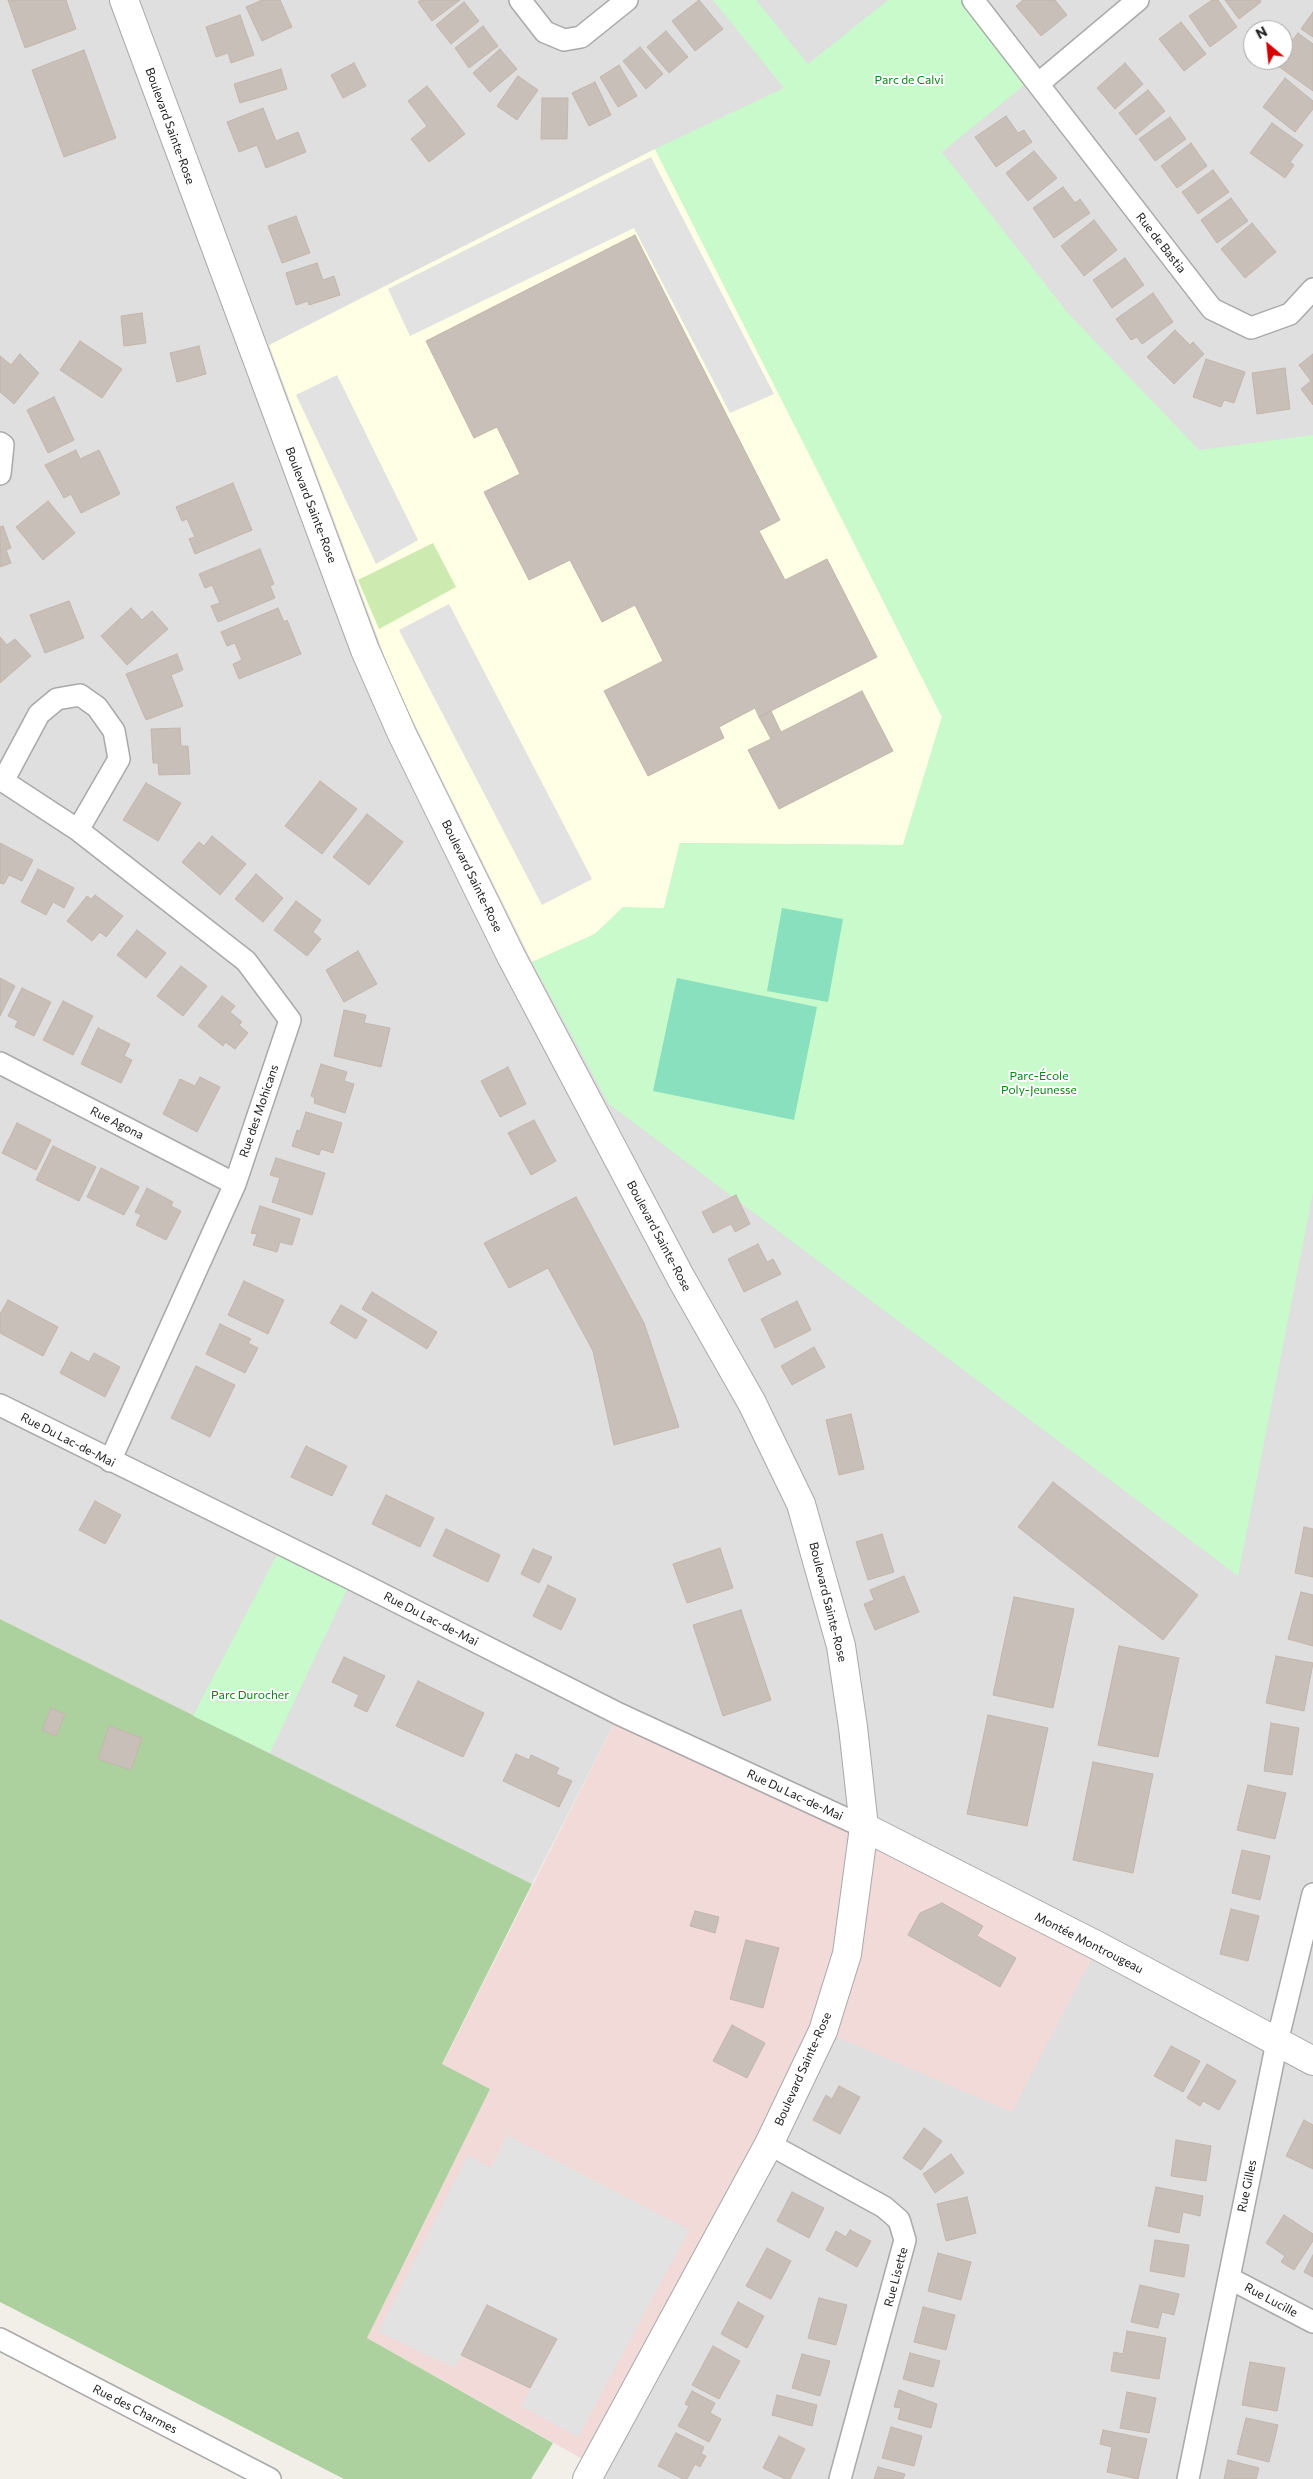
<!DOCTYPE html>
<meta charset="utf-8">
<style>
body{margin:0}
#map{position:relative;width:1313px;height:2479px;overflow:hidden;background:#f2efe9;font-family:Commissioner,sans-serif}
canvas{display:block}
.north{position:absolute;left:1243px;top:20px;width:50px;height:50px;box-sizing:border-box;background:#fff;border:1px solid #a7a7a7;border-radius:50%;rotate:332deg;font-size:14px;font-weight:700;line-height:20px;text-align:center;color:#222}
.north::after{content:'';display:block;margin:auto;width:18px;height:22px;background:#d40000;clip-path:polygon(50% 0,100% 100%,50% 72%,0 100%)}
</style>
<div id="map">
<canvas width="1313" height="2479"></canvas>
<div class="north">N</div>
</div>
<script>
const ctx = document.querySelector('canvas').getContext('2d');
ctx.lineJoin = 'round';
function fill(path, color) { ctx.fillStyle = color; ctx.fill(path, 'evenodd'); }
const toPath = rows => new Path2D(rows.map(r => 'M' + r).join(''));
function trace(path, color, width, dash) { ctx.strokeStyle = color; ctx.lineWidth = width; ctx.lineCap = dash ? 'butt' : 'round'; ctx.setLineDash(dash || []); ctx.stroke(path); }
function write(font, color, halo, rows, align = 'center') {
  ctx.font = font + ' Commissioner,sans-serif'; ctx.lineWidth = 4; ctx.setLineDash([]); ctx.textBaseline = 'middle'; ctx.strokeStyle = halo; ctx.fillStyle = color; for (const [text, x, y, turn = 0] of rows) {
    ctx.save(); ctx.translate(x, y); ctx.rotate((+turn || 0) * Math.PI / 180); ctx.textAlign = isNaN(turn) ? turn : align; if (halo) ctx.strokeText(text, 0, 0); ctx.fillText(text, 0, 0); ctx.restore();
  }
}
const residential = toPath([
 [0,0,1313,0,1313,2479,587,2479,619,1714,532,1884,0,1619],
 [1253,30,1283,30,1283,60,1253,60]
]);
const commercial = toPath([
 [619,1714,1098,1946,1012,2112,823,2031,595,2466,367,2338,490,2089,442,2065]
]);
const education = toPath([
 [655,149,942,717,903,845,680,843,664,908,623,908,595,934,532,962,394,682,269,345]
]);
const grass = toPath([
 [433,543,456,587,379,629,358,580]
]);
const forest = toPath([
 [0,1619,532,1884,442,2064,490,2089,367,2338,553,2443,531,2479,344,2479,0,2302]
]);
const park = toPath([
 [713,0,756,0,808,64,888,0,973,0,1033,78,942,152,1067,312,1199,450,1313,435,1313,1192,1238,1576,609,1104,532,962,595,934,623,907,664,908,680,843,903,845,942,717,655,149,784,88],
 [282,1545,352,1579,270,1753,193,1716]
]);
const pitch = toPath([
 [782,908,843,919,828,1002,767,991],
 [677,978,817,1007,794,1120,653,1091]
]);
const parking = toPath([
 [651,157,774,394,730,413,634,228,410,336,388,289],
 [337,375,418,540,376,564,296,395],
 [449,604,592,879,542,905,399,630],
 [507,2135,689,2230,578,2437,521,2406,557,2339,487,2306,455,2368,378,2332,468,2155,491,2168]
]);
const building = toPath([
 [8,0,66,0,76,29,25,48,8,0],
 [262,0,280,0,292,27,262,41,246,7,262,0],
 [421,0,460,0,432,21,418,2,421,0],
 [699,0,723,29,695,51,672,21,699,0],
 [1023,0,1055,0,1067,15,1041,36,1016,6,1023,0],
 [1212,0,1218,0,1237,27,1210,47,1189,16,1212,0],
 [1225,0,1260,0,1261,2,1239,19,1225,0],
 [464,2,479,21,451,44,436,25,464,2],
 [1313,12,1313,37,1301,29,1313,12],
 [240,15,254,55,231,63,228,53,216,57,206,27,240,15],
 [1181,22,1206,54,1184,71,1159,39,1181,22],
 [483,26,498,46,469,68,455,48,483,26],
 [666,31,688,57,669,73,647,47,666,31],
 [1298,33,1313,44,1313,91,1275,64,1278,60,1283,60,1283,53,1298,33],
 [640,47,663,74,646,89,623,61,640,47],
 [500,49,517,69,490,92,473,73,500,49],
 [84,50,116,138,64,157,32,70,84,50],
 [354,63,366,86,343,98,331,75,354,63],
 [1125,63,1143,84,1115,109,1097,88,1125,63],
 [619,65,637,96,618,107,600,77,619,65],
 [281,69,287,89,240,103,234,84,281,69],
 [518,76,538,90,517,120,497,106,518,76],
 [1285,78,1313,101,1313,109,1295,132,1263,107,1285,78],
 [595,82,611,115,589,126,572,93,595,82],
 [427,86,465,134,429,162,411,139,427,126,408,101,427,86],
 [1148,90,1165,111,1136,135,1119,113,1148,90],
 [542,98,568,98,567,139,541,139,542,98],
 [263,108,276,141,298,132,306,152,266,168,257,145,239,152,227,122,263,108],
 [1006,116,1018,133,1024,130,1032,142,996,167,975,137,1006,116],
 [1170,117,1186,139,1155,161,1139,139,1170,117],
 [1272,123,1303,145,1290,162,1294,165,1285,178,1250,153,1272,123],
 [1191,143,1207,166,1177,188,1161,166,1191,143],
 [1034,151,1057,178,1028,201,1006,173,1034,151],
 [1213,170,1229,192,1198,214,1182,192,1213,170],
 [1063,187,1075,203,1080,199,1090,213,1054,238,1033,208,1063,187],
 [1231,198,1248,221,1217,243,1201,220,1231,198],
 [296,216,310,253,282,263,268,226,296,216],
 [1094,220,1117,250,1084,276,1061,246,1094,220],
 [1252,223,1276,252,1245,278,1221,249,1252,223],
 [635,235,780,520,759,531,785,580,827,559,877,657,759,717,755,708,719,727,724,738,648,776,604,691,663,661,635,605,602,622,570,560,529,580,484,492,520,474,497,427,474,438,426,341,635,235],
 [1125,258,1144,285,1112,308,1093,280,1125,258],
 [317,263,323,280,334,276,340,295,309,305,308,301,296,305,286,273,317,263],
 [1153,293,1173,322,1142,344,1137,337,1131,340,1116,319,1153,293],
 [142,313,146,343,124,346,121,316,142,313],
 [1175,330,1190,345,1193,342,1204,354,1174,384,1147,357,1175,330],
 [80,341,122,369,102,398,60,370,80,341],
 [199,346,206,374,177,382,170,353,199,346],
 [20,354,39,373,14,404,0,392,0,356,11,365,20,354],
 [1313,354,1313,405,1301,389,1311,381,1299,365,1313,354],
 [1206,359,1245,372,1234,403,1224,400,1221,407,1193,397,1206,359],
 [1285,368,1290,409,1257,414,1252,373,1285,368],
 [54,397,74,440,48,453,27,410,54,397],
 [76,450,80,459,99,450,120,494,81,513,71,494,64,498,45,465,76,450],
 [233,483,252,530,195,554,189,539,195,537,187,519,182,521,176,507,233,483],
 [48,501,75,533,43,560,16,527,48,501],
 [3,526,11,548,6,550,11,563,0,567,0,527,3,526],
 [260,549,274,584,270,586,275,598,218,622,211,606,220,603,212,585,205,588,199,574,260,549],
 [69,601,84,638,45,653,30,615,69,601],
 [131,608,142,620,152,611,168,629,127,665,101,636,131,608],
 [278,608,284,622,287,620,301,654,239,679,233,664,242,660,235,643,227,646,221,632,278,608],
 [0,637,7,645,15,639,31,656,0,683,0,637],
 [177,654,183,670,171,675,183,706,146,720,126,674,177,654],
 [862,691,893,751,779,809,748,750,771,739,759,717,771,711,781,732,862,691],
 [180,728,181,746,188,746,190,774,159,775,158,763,153,763,151,729,180,728],
 [320,781,357,809,322,854,285,826,320,781],
 [146,783,181,803,158,841,123,820,146,783],
 [367,814,403,842,369,885,333,857,367,814],
 [212,836,246,864,220,895,182,862,199,842,204,846,212,836],
 [0,843,33,860,22,881,9,875,4,884,0,883,0,843],
 [38,869,74,888,64,908,53,902,46,915,21,902,38,869],
 [256,874,283,898,263,922,235,899,256,874],
 [95,895,123,916,106,937,100,932,92,941,67,921,87,896,91,899,95,895],
 [296,901,321,920,313,932,321,939,307,956,274,930,296,901],
 [137,930,166,953,146,978,117,955,137,930],
 [358,951,377,984,344,1002,326,970,358,951],
 [181,966,207,986,183,1016,157,996,181,966],
 [0,978,15,986,0,1016,0,978],
 [22,988,51,1002,34,1036,15,1027,18,1021,8,1016,22,988],
 [222,996,235,1006,230,1012,242,1022,239,1025,248,1033,235,1049,225,1042,223,1046,198,1026,222,996],
 [63,1001,93,1016,73,1055,43,1040,63,1001],
 [344,1010,366,1015,364,1023,390,1028,381,1067,334,1056,344,1010],
 [98,1028,130,1044,124,1056,132,1060,121,1083,81,1064,98,1028],
 [321,1064,347,1072,344,1081,354,1084,345,1113,314,1103,315,1098,311,1096,321,1064],
 [508,1067,526,1104,500,1117,481,1081,508,1067],
 [200,1077,220,1087,197,1132,163,1114,180,1079,195,1086,200,1077],
 [306,1112,342,1123,333,1153,321,1149,319,1155,292,1146,297,1130,300,1131,306,1112],
 [534,1120,556,1161,531,1175,508,1133,534,1120],
 [17,1123,51,1140,36,1170,2,1153,17,1123],
 [53,1146,96,1167,79,1201,36,1180,53,1146],
 [276,1158,325,1173,312,1215,272,1202,280,1178,270,1175,276,1158],
 [101,1168,139,1187,124,1215,87,1197,101,1168],
 [147,1188,173,1202,171,1206,181,1211,166,1240,136,1225,141,1215,135,1212,147,1188],
 [736,1195,750,1224,735,1232,731,1224,713,1233,702,1212,736,1195],
 [576,1197,644,1323,679,1427,614,1445,593,1351,548,1268,509,1288,484,1243,576,1197],
 [260,1206,300,1219,292,1245,280,1242,277,1252,253,1245,257,1234,251,1233,260,1206],
 [758,1244,767,1262,773,1259,781,1274,744,1292,728,1259,758,1244],
 [244,1281,284,1300,268,1334,228,1315,244,1281],
 [372,1292,437,1332,427,1349,362,1309,372,1292],
 [8,1300,58,1327,43,1356,0,1333,0,1314,8,1300],
 [797,1301,811,1330,775,1348,761,1319,797,1301],
 [341,1305,367,1320,356,1339,330,1323,341,1305],
 [220,1324,251,1339,248,1343,258,1348,245,1373,206,1354,220,1324],
 [814,1347,825,1367,792,1385,781,1366,814,1347],
 [71,1352,89,1362,94,1353,120,1367,105,1397,60,1373,71,1352],
 [196,1366,235,1385,210,1437,171,1418,196,1366],
 [851,1414,864,1469,839,1475,826,1420,851,1414],
 [306,1446,347,1466,332,1496,291,1477,306,1446],
 [1053,1482,1198,1595,1163,1640,1018,1527,1053,1482],
 [386,1495,434,1518,420,1547,372,1524,386,1495],
 [95,1501,121,1515,105,1544,79,1530,95,1501],
 [1304,1527,1313,1529,1313,1577,1295,1573,1304,1527],
 [446,1529,500,1555,488,1582,433,1556,446,1529],
 [882,1534,894,1572,868,1580,856,1542,882,1534],
 [720,1548,733,1588,687,1603,673,1564,720,1548],
 [533,1549,552,1557,539,1583,521,1574,533,1549],
 [904,1576,919,1612,875,1630,864,1604,874,1600,870,1590,904,1576],
 [548,1585,576,1599,561,1630,533,1616,548,1585],
 [1301,1592,1313,1595,1313,1646,1288,1639,1301,1592],
 [1014,1597,1074,1609,1053,1708,993,1695,1014,1597],
 [741,1610,771,1700,723,1716,693,1625,741,1610],
 [1119,1646,1179,1658,1158,1757,1098,1745,1119,1646],
 [1276,1656,1313,1663,1304,1711,1266,1703,1276,1656],
 [344,1657,385,1676,367,1712,354,1706,359,1695,332,1682,344,1657],
 [418,1681,484,1713,463,1757,396,1726,418,1681],
 [51,1708,65,1714,56,1736,42,1730,51,1708],
 [988,1715,1048,1728,1027,1826,967,1814,988,1715],
 [1271,1723,1299,1728,1292,1775,1264,1771,1271,1723],
 [109,1726,142,1738,131,1770,98,1759,109,1726],
 [516,1754,529,1760,531,1755,559,1768,556,1774,572,1781,559,1807,503,1781,516,1754],
 [1093,1762,1153,1774,1133,1873,1073,1860,1093,1762],
 [1248,1785,1286,1793,1275,1839,1237,1830,1248,1785],
 [1242,1850,1270,1856,1260,1900,1232,1893,1242,1850],
 [942,1903,983,1926,977,1936,1016,1958,1000,1987,908,1935,920,1913,942,1903],
 [1231,1909,1259,1916,1248,1961,1220,1954,1231,1909],
 [695,1911,719,1917,715,1933,690,1926,695,1911],
 [746,1940,779,1948,763,2008,730,1999,746,1940],
 [732,2025,765,2043,747,2078,713,2061,732,2025],
 [1171,2046,1200,2061,1183,2092,1154,2076,1171,2046],
 [1207,2064,1236,2081,1219,2110,1203,2101,1200,2106,1187,2098,1207,2064],
 [839,2086,860,2097,840,2134,813,2120,826,2095,832,2099,839,2086],
 [1304,2120,1313,2125,1313,2169,1286,2156,1304,2120],
 [924,2128,942,2141,921,2170,903,2158,924,2128],
 [1176,2140,1211,2146,1206,2181,1171,2176,1176,2140],
 [951,2154,964,2173,935,2193,923,2174,951,2154],
 [1156,2187,1203,2196,1200,2216,1183,2212,1179,2233,1148,2226,1156,2187],
 [792,2192,824,2208,809,2238,777,2221,792,2192],
 [967,2197,976,2233,946,2241,937,2204,967,2197],
 [1284,2215,1313,2234,1313,2241,1294,2270,1281,2262,1285,2256,1266,2243,1284,2215],
 [850,2230,871,2241,857,2267,826,2250,836,2231,846,2237,850,2230],
 [1155,2240,1189,2245,1184,2277,1150,2271,1155,2240],
 [767,2248,791,2261,771,2299,746,2286,767,2248],
 [938,2253,971,2262,961,2300,928,2291,938,2253],
 [1313,2255,1313,2277,1304,2272,1313,2255],
 [1140,2285,1179,2294,1174,2315,1162,2312,1158,2328,1131,2322,1140,2285],
 [819,2298,847,2305,836,2345,808,2338,819,2298],
 [738,2302,764,2316,747,2348,721,2334,738,2302],
 [487,2305,557,2339,530,2388,461,2355,487,2305],
 [923,2307,955,2315,946,2350,914,2342,923,2307],
 [1127,2331,1166,2338,1159,2379,1111,2371,1114,2352,1123,2354,1127,2331],
 [713,2346,740,2361,719,2399,692,2385,713,2346],
 [910,2353,940,2361,933,2387,903,2379,910,2353],
 [802,2354,830,2361,820,2396,792,2388,802,2354],
 [1250,2362,1285,2368,1277,2411,1242,2405,1250,2362],
 [899,2390,937,2404,931,2428,898,2419,901,2408,894,2407,899,2390],
 [692,2391,715,2403,710,2413,721,2419,709,2442,678,2426,689,2406,685,2404,692,2391],
 [1127,2392,1156,2398,1149,2433,1120,2428,1127,2392],
 [777,2395,817,2405,812,2426,772,2415,777,2395],
 [1246,2418,1278,2425,1269,2462,1237,2454,1246,2418],
 [891,2427,922,2436,914,2466,882,2458,891,2427],
 [1103,2430,1147,2439,1138,2479,1107,2472,1112,2447,1100,2444,1103,2430],
 [676,2433,704,2447,701,2454,706,2456,700,2467,695,2464,687,2479,683,2479,658,2466,676,2433],
 [779,2436,805,2449,790,2479,785,2479,763,2468,779,2436],
 [1228,2460,1259,2468,1256,2479,1224,2479,1228,2460],
 [878,2467,905,2474,903,2479,874,2479,878,2467]
]);
const minor = toPath([
 [520,0,545,32,564,40,581,37,627,0],
 [973,0,1212,309,1251,328,1290,314,1313,289],
 [1038,84,1138,0],
 [0,443,3,445,0,474],
 [0,779,78,830,246,961,290,1020,235,1184,110,1461],
 [3,781,39,714,57,699,80,695,97,707,114,731,119,759,78,830],
 [0,1063,235,1184],
 [0,1405,352,1579,619,1714,864,1827],
 [769,2144,884,2207,899,2220,905,2240,840,2479],
 [1229,2278,1313,2322],
 [0,2339,270,2479],
 [1188,2479,1277,2042,1313,1894]
]);
const tertiary = toPath([
 [124,0,365,650,402,734,511,956,681,1278,752,1403,801,1504,841,1646,853,1727,864,1827,847,1954,823,2031,769,2144,587,2479],
 [864,1827,1098,1946,1313,2061]
]);
const parkNames = [
 ["Parc de Calvi",909,80],
 ["Parc-École",1039,1076],
 ["Poly-Jeunesse",1039,1090],
 ["Parc Durocher",250,1695]
];
const streetNames = [
 ["Boulevard Sainte-Rose",170,126,70],
 ["Rue de Bastia",1161,243,52],
 ["Boulevard Sainte-Rose",311,505,69],
 ["Boulevard Sainte-Rose",472,876,64],
 ["Rue des Mohicans",259,1111,-71],
 ["Rue Agona",117,1123,27],
 ["Boulevard Sainte-Rose",659,1236,62],
 ["Rue Du Lac-de-Mai",68,1440,27],
 ["Boulevard Sainte-Rose",828,1602,76],
 ["Rue Du Lac-de-Mai",431,1619,27],
 ["Rue Du Lac-de-Mai",795,1795,25],
 ["Montée Montrougeau",1089,1943,27],
 ["Boulevard Sainte-Rose",803,2069,-66],
 ["Rue Gilles",1247,2186,-78],
 ["Rue Lisette",896,2277,-75],
 ["Rue Lucille",1271,2300,28],
 ["Rue des Charmes",135,2409,27]
];
fill(residential, '#e0dfdf');
fill(commercial, '#f2dad9');
fill(education, '#ffffe5');
fill(grass, '#cdebb0');
fill(forest, '#add19e');
fill(park, '#c8facc');
fill(pitch, '#88e0be');
fill(parking, '#e2e2e2');
fill(building, '#c7bfb8');
trace(building, '#c4b6ab', 1);
trace(minor, '#a9a9a9', 24);
trace(tertiary, '#a9a9a9', 30);
trace(minor, '#fff', 21);
trace(tertiary, '#fff', 28);
write('12px', '#0c8416', '#fff', parkNames);
write('12px', '#222', '#fff', streetNames);
</script>
